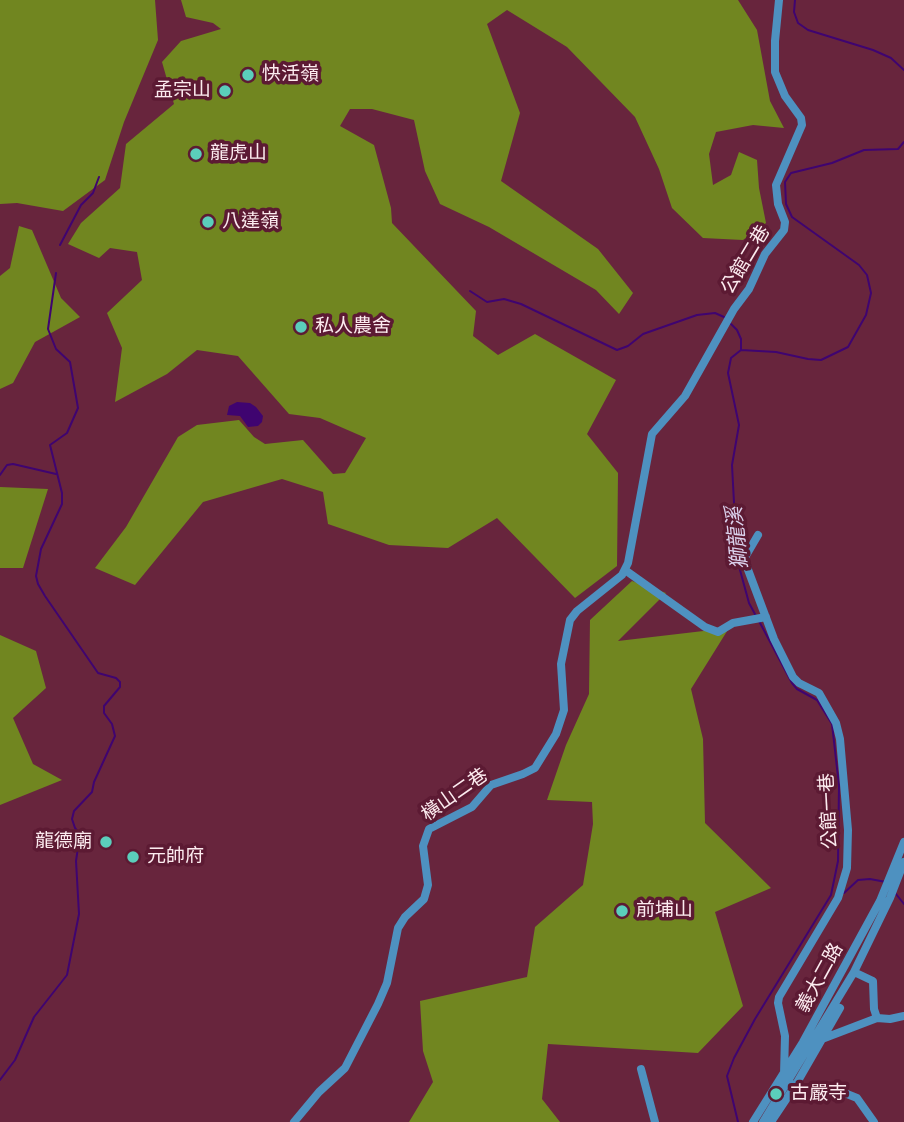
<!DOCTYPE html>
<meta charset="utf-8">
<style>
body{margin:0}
canvas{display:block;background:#68253d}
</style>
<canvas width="904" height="1122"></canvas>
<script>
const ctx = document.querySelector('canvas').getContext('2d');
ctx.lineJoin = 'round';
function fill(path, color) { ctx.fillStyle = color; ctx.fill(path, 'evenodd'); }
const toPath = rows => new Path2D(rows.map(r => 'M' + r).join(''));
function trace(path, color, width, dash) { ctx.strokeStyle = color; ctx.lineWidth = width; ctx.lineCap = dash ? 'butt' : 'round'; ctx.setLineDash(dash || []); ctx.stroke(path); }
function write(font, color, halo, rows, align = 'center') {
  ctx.font = font + ' Bitter,"Noto Sans TC",serif'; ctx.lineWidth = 7; ctx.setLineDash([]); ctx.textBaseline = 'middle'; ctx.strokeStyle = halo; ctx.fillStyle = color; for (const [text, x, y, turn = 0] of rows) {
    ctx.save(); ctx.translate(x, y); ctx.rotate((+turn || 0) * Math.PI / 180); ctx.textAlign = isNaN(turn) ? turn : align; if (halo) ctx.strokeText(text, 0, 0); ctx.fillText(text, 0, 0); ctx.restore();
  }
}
const forest = toPath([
 [0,0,155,0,158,40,124,122,105,180,63,211,17,203,0,204],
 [181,0,738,0,757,30,770,101,784,128,753,125,716,132,709,154,713,185,731,175,739,152,757,160,759,188,766,223,743,240,703,238,672,208,659,169,635,117,567,47,507,10,487,24,520,113,501,181,598,249,633,293,619,314,596,290,489,227,440,204,425,171,414,120,372,109,350,109,340,126,374,145,391,208,392,223,476,311,473,336,498,355,535,334,616,380,587,434,618,473,617,566,575,598,497,518,448,548,389,545,328,524,323,492,282,479,203,502,135,585,95,568,126,527,178,437,197,425,239,420,254,437,265,444,303,440,333,474,345,473,366,438,320,418,289,414,238,356,197,350,167,374,115,402,122,348,107,313,142,280,137,252,110,248,99,258,68,244,81,223,120,188,126,144,174,104,162,62,181,41,221,29,213,23,186,17],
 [19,226,32,230,61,298,80,317,35,342,13,383,0,389,0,276,10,268],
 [0,487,48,489,23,568,0,568],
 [632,581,666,593,618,641,729,628,691,689,703,739,705,823,771,888,715,912,743,1006,698,1053,548,1044,542,1099,560,1122,409,1122,433,1082,423,1051,420,1001,527,977,535,927,583,885,593,824,592,802,547,800,566,745,589,694,590,620],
 [0,635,36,651,46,688,13,718,33,764,62,780,0,805]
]);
const water = toPath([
 [237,402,250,403,256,407,263,416,262,422,258,426,248,427,240,416,227,415,229,406]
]);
const stream = toPath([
 [795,0,794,12,798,23,808,30,873,50,891,58,904,70],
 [60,245,81,205,93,193,99,177],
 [470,291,487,302,504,299,521,304,617,350,628,346,643,334,697,315,715,313,724,317],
 [731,324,737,330,741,339,741,350],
 [0,475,7,465,13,464,56,474],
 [756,616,749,603,737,559,732,465,739,425,728,373,731,358,741,350,776,352,808,359,821,360,848,347,866,315,871,293,867,275,859,265,792,217,786,204,785,182,791,173,832,163,864,150,898,149,904,142],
 [844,893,858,880,870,879,886,882],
 [896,894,904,904],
 [0,1080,15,1060,34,1017,67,975,79,914,76,861,80,834,75,828,72,819,74,811,92,792,94,782,115,736,112,724,104,713,104,706,120,687,120,682,116,678,98,673,45,596,38,584,36,576,41,549,62,504,62,493,50,445,67,433,78,408,70,362,56,349,48,329,56,273],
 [738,1122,727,1076,734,1058,755,1019,831,895,838,861,839,786,832,724,817,700,797,689,792,683,759,621]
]);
const minor = toPath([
 [758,535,744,559,774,639,793,677,799,683,819,693,836,723,840,739,848,830,847,868,838,898,779,997,778,1003,785,1036,784,1074,789,1082,800,1090,832,1088,857,1098,874,1122],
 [625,570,705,627,718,632,733,623,766,617],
 [877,1018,890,1019,904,1016],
 [822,1039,877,1018,874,1009,873,981,854,972],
 [641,1069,655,1122],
 [294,1122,319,1092,345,1068,378,1004,387,983,398,928,405,917,424,899,428,885,423,846,429,829,472,807,491,785,523,774,535,768,556,734,564,710,561,664,570,620,577,611,622,575,628,563,652,434,685,396,734,309,749,289,765,254,784,230,785,222,778,204,776,185,802,125,801,118,785,96,775,72,775,41,779,0],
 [753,1122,803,1042,880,901,904,842],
 [763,1122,854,972,890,898,904,862],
 [771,1122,795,1086,840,1008]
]);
const markers = [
 [248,75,7,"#5bcebb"],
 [225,91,7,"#5bcebb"],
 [196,154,7,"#5bcebb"],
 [208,222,7,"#5bcebb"],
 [301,327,7,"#5bcebb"],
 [106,842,7,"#5bcebb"],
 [133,857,7,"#5bcebb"],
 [622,911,7,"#5bcebb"],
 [776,1094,7,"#5bcebb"]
];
const poiNames = [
 ["快活嶺",262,75],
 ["孟宗山",211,91,"right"],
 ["龍虎山",210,154],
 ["八達嶺",222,222],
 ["私人農舍",315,327],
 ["龍德廟",92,842,"right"],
 ["元帥府",147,857],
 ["前埔山",636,911],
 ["古嚴寺",790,1094]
];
const streetNames = [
 ["公館二巷",746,260,-59],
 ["橫山二巷",455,795,-35],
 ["公館一巷",829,811,-93],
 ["義大二路",820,978,-61]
];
const waterNames = [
 ["獅龍溪",738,538,-96]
];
fill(forest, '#718620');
fill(water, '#3f0470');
trace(stream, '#3f0470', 2);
trace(minor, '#4e91c0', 8);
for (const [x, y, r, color] of markers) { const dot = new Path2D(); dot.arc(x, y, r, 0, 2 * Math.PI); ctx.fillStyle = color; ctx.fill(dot); trace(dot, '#5c1a33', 2.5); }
write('19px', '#fcebef', '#5c1a33', poiNames, 'left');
write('19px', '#fcebef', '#5c1a33', streetNames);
write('italic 21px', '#dbd2ed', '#5c1a33', waterNames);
</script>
